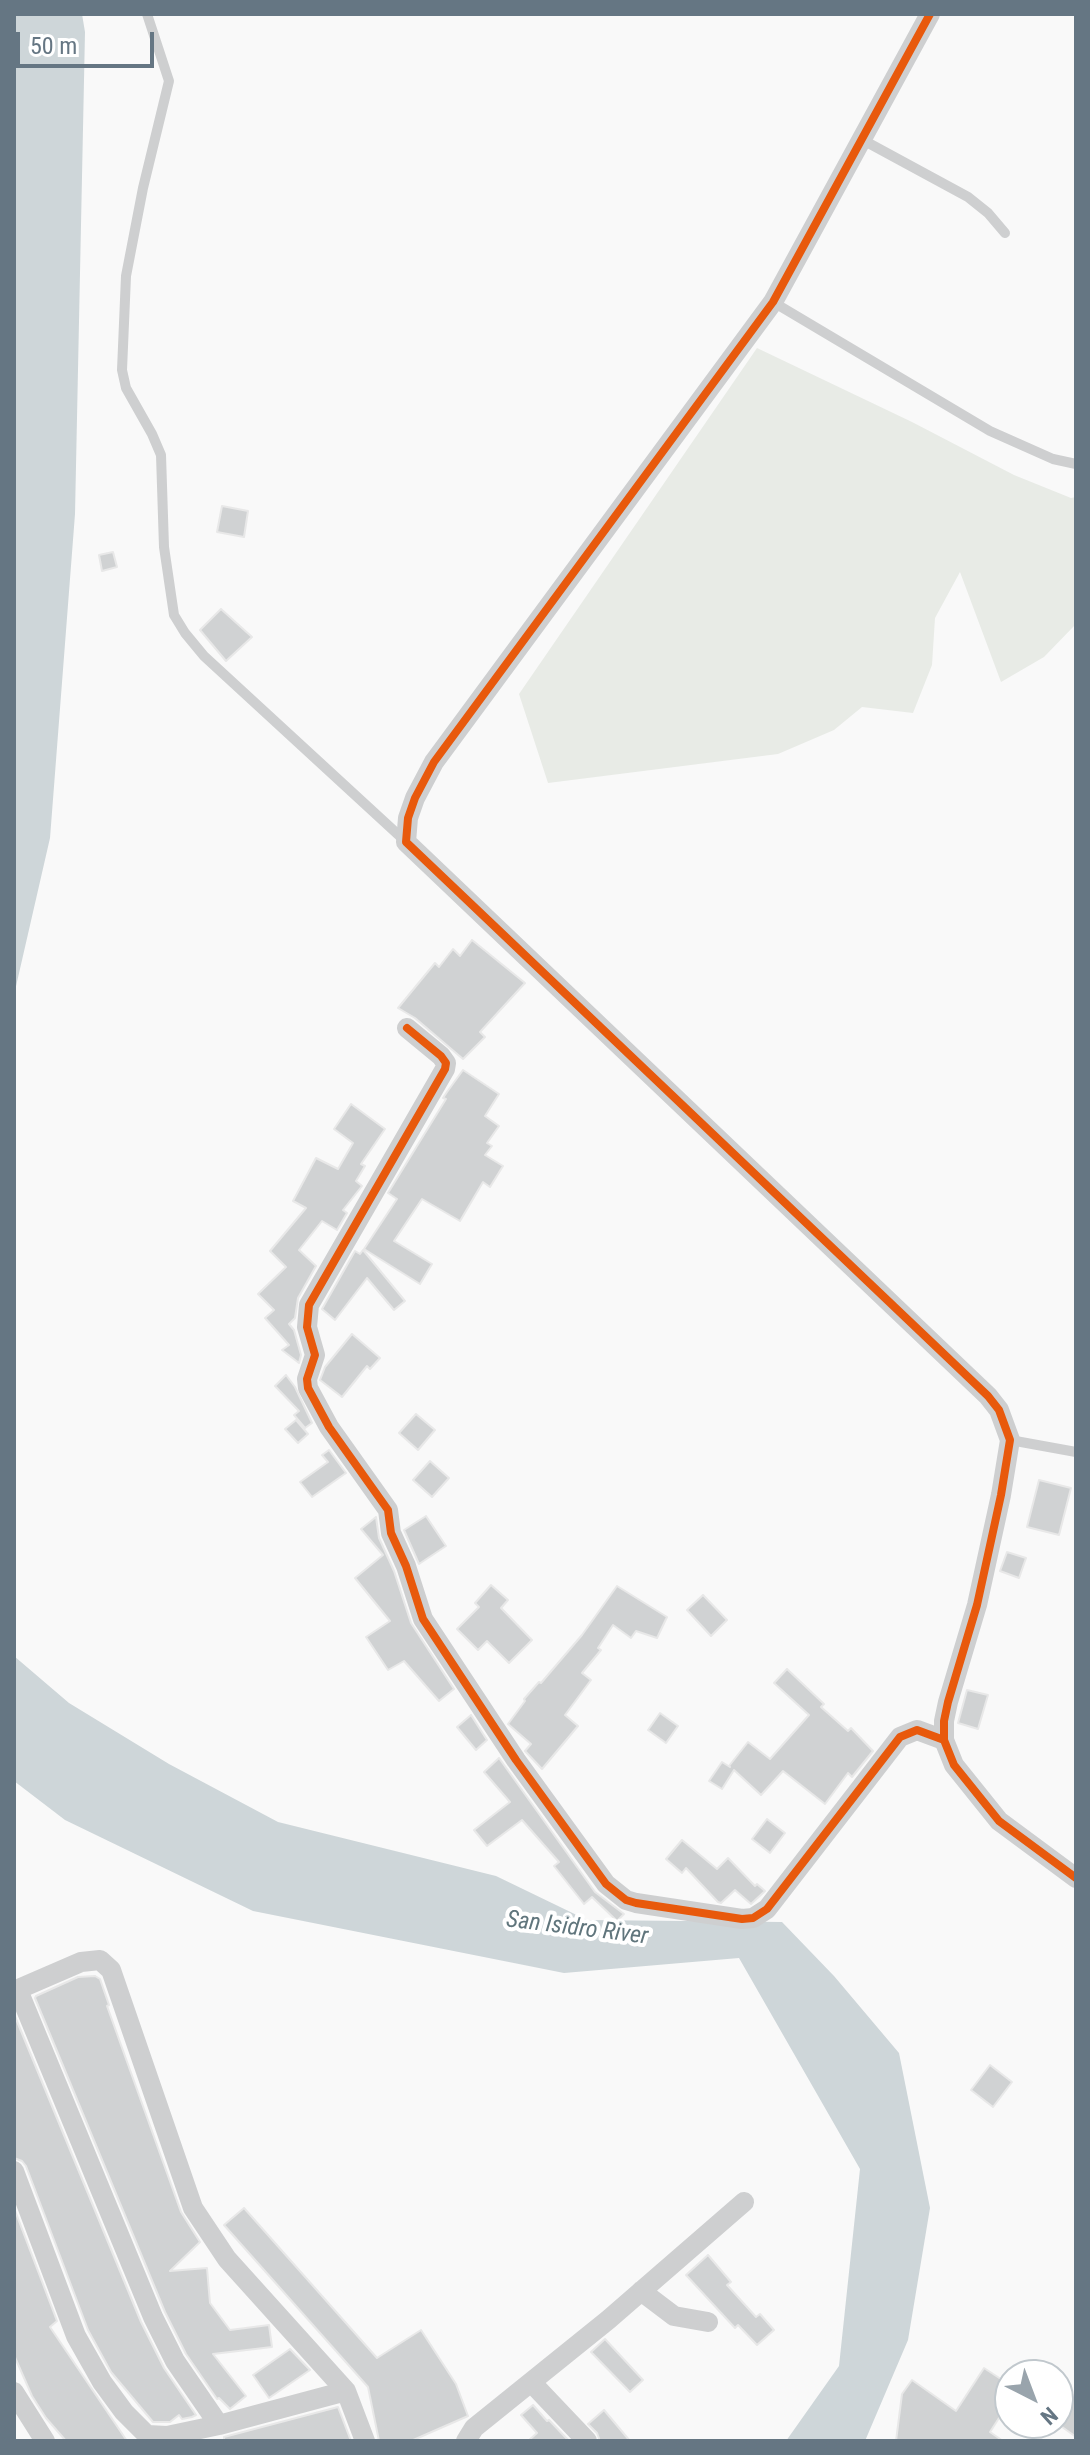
<!DOCTYPE html>
<style>
body{margin:0}
#map{position:relative;width:1090px;height:2455px;overflow:hidden;background:#f9f9f9;font-family:"Roboto Condensed",sans-serif}
canvas{display:block}
.frame{position:absolute;inset:0;border:16px solid #657683;pointer-events:none}
.north{position:absolute;left:994px;top:2359px;width:80px;height:80px;box-sizing:border-box;background:#fff;border:2px solid #c1c8cd;border-radius:50%;rotate:138deg;font-size:22px;font-weight:700;line-height:32px;text-align:center;color:#657683}
.north::after{content:'';display:block;margin:auto;width:28px;height:36px;background:#99a4ac;clip-path:polygon(50% 0,100% 100%,50% 72%,0 100%)}
.scale{position:absolute;left:16px;top:32px;width:138px;height:36px;box-sizing:border-box;border:4px solid #657683;border-top:0;padding-left:10px;font-size:24px;line-height:28px;white-space:nowrap;color:#657683;-webkit-text-stroke:6px #fff;paint-order:stroke}
</style>
<div id="map">
<canvas width="1090" height="2455"></canvas>
<div class="frame"></div>
<div class="north">N</div>
<div class="scale">50 m</div>
</div>
<script>
const ctx = document.querySelector('canvas').getContext('2d');
ctx.lineJoin = 'round';
function fill(path, color) { ctx.fillStyle = color; ctx.fill(path, 'evenodd'); }
const toPath = rows => new Path2D(rows.map(r => 'M' + r).join(''));
function trace(path, color, width, dash) { ctx.strokeStyle = color; ctx.lineWidth = width; ctx.lineCap = dash ? 'butt' : 'round'; ctx.setLineDash(dash || []); ctx.stroke(path); }
function write(font, color, halo, rows, align = 'center') {
  ctx.font = font + ' "Roboto Condensed",sans-serif'; ctx.lineWidth = 8; ctx.setLineDash([]); ctx.textBaseline = 'middle'; ctx.strokeStyle = halo; ctx.fillStyle = color; for (const [text, x, y, turn = 0] of rows) {
    ctx.save(); ctx.translate(x, y); ctx.rotate((+turn || 0) * Math.PI / 180); ctx.textAlign = isNaN(turn) ? turn : align; if (halo) ctx.strokeText(text, 0, 0); ctx.fillText(text, 0, 0); ctx.restore();
  }
}
const green = toPath([
 [757,348,912,422,1014,475,1071,498,1076,497,1076,624,1044,657,1001,682,960,572,935,618,932,665,913,713,862,707,834,730,778,754,548,783,519,694]
]);
const water = toPath([
 [14,14,82,14,85,32,75,514,50,838,14,995],
 [14,1656,69,1703,169,1764,278,1822,496,1876,587,1920,782,1922,834,1976,899,2053,930,2208,908,2340,865,2441,786,2441,839,2366,860,2169,739,1958,564,1973,253,1911,65,1820,14,1781]
]);
const building = toPath([
 [222,506,248,511,244,537,217,532,222,506],
 [113,552,117,567,102,571,99,555,113,552],
 [221,609,252,637,226,661,200,630,221,609],
 [472,940,525,983,480,1032,485,1037,463,1059,415,1018,398,1008,435,963,439,967,453,949,460,956,472,940],
 [463,1070,499,1094,485,1116,499,1126,487,1143,492,1146,485,1155,503,1166,490,1187,483,1182,460,1221,422,1199,394,1241,432,1264,420,1284,364,1249,397,1199,388,1193,446,1099,443,1098,447,1092,463,1070],
 [351,1104,385,1129,361,1164,365,1166,356,1181,362,1186,343,1210,347,1213,337,1230,322,1221,299,1250,316,1266,298,1298,295,1318,289,1324,294,1330,301,1355,299,1363,282,1350,289,1345,265,1318,274,1310,258,1294,286,1267,270,1251,306,1208,293,1201,316,1158,338,1169,353,1143,334,1129,351,1104],
 [363,1250,405,1301,394,1310,367,1278,335,1320,322,1309,355,1251,360,1254,363,1250],
 [352,1334,380,1358,370,1369,367,1366,342,1397,320,1380,325,1367,352,1334],
 [286,1375,295,1387,312,1423,305,1428,294,1415,299,1411,275,1386,286,1375],
 [416,1414,435,1430,418,1450,399,1433,416,1414],
 [296,1420,308,1434,298,1443,285,1429,296,1420],
 [329,1450,346,1473,312,1497,300,1482,328,1462,322,1455,329,1450],
 [430,1461,449,1478,432,1497,413,1480,430,1461],
 [1039,1480,1071,1488,1059,1535,1027,1527,1039,1480],
 [426,1516,446,1546,419,1564,404,1530,426,1516],
 [376,1517,379,1538,394,1571,411,1623,454,1689,439,1701,404,1661,388,1670,366,1637,390,1621,355,1578,383,1555,361,1529,376,1517],
 [1007,1552,1026,1558,1019,1578,1000,1571,1007,1552],
 [491,1585,508,1600,501,1608,532,1640,509,1663,487,1641,478,1650,457,1629,479,1607,475,1603,491,1585],
 [617,1586,667,1617,657,1638,636,1631,631,1638,613,1625,598,1648,601,1650,582,1673,591,1680,565,1715,578,1726,542,1769,525,1751,531,1744,508,1724,525,1701,524,1699,539,1682,541,1683,582,1635,617,1586],
 [703,1595,727,1620,711,1636,687,1610,703,1595],
 [787,1669,824,1704,821,1707,848,1731,851,1728,873,1751,852,1777,848,1773,825,1804,783,1771,761,1795,734,1770,722,1789,709,1781,722,1762,730,1767,729,1766,748,1742,770,1759,809,1715,774,1683,787,1669],
 [967,1690,988,1695,978,1729,958,1723,967,1690],
 [660,1713,678,1726,666,1743,648,1730,660,1713],
 [471,1715,487,1740,476,1750,457,1727,471,1715],
 [499,1758,595,1892,624,1914,617,1921,592,1897,584,1904,554,1866,559,1862,522,1820,487,1846,474,1830,510,1802,484,1772,499,1758],
 [767,1819,785,1833,770,1853,752,1839,767,1819],
 [682,1840,717,1869,728,1858,755,1886,757,1884,765,1891,751,1904,735,1890,721,1903,718,1902,686,1868,682,1873,666,1859,682,1840],
 [95,1976,100,1979,109,2005,107,2006,181,2212,200,2242,170,2271,207,2268,210,2303,230,2330,269,2325,272,2347,213,2354,246,2396,230,2409,219,2398,217,2399,186,2354,165,2312,35,1998,36,1996,78,1977,95,1976],
 [14,2014,141,2322,164,2368,196,2415,192,2417,182,2419,179,2415,170,2422,153,2422,111,2372,88,2330,26,2166,22,2161,14,2158,14,2014],
 [990,2065,1012,2082,993,2107,971,2090,990,2065],
 [14,2208,57,2321,50,2327,127,2441,66,2441,46,2418,32,2396,14,2355,14,2208],
 [244,2208,377,2358,421,2330,456,2384,468,2416,411,2441,379,2441,368,2387,224,2225,244,2208],
 [708,2255,731,2282,727,2285,756,2317,760,2314,774,2330,757,2345,738,2325,735,2328,686,2275,708,2255],
 [605,2339,643,2380,630,2392,591,2352,605,2339],
 [290,2349,310,2370,269,2398,253,2375,290,2349],
 [984,2368,1010,2385,1010,2401,990,2432,1003,2441,896,2441,902,2394,912,2380,956,2411,984,2368],
 [1058,2385,1076,2397,1076,2437,1058,2424,1058,2385],
 [533,2405,547,2421,549,2420,569,2441,528,2441,537,2433,521,2415,533,2405],
 [338,2407,351,2441,224,2441,224,2437,338,2407],
 [604,2410,630,2441,600,2441,597,2433,588,2424,604,2410]
]);
const service = toPath([
 [147,14,169,81,143,188,126,276,122,370,126,388,152,434,161,455,164,547,174,615,185,633,204,656,404,840],
 [861,139,968,197,988,213,1005,233],
 [773,302,990,431,1053,459,1076,464],
 [1010,1440,1076,1452]
]);
const minor = toPath([
 [930,14,773,302,434,762,415,798,408,818,406,842,988,1396,999,1410,1010,1440,1001,1495,977,1605,948,1702,944,1721,944,1740,954,1765,999,1821,1076,1878],
 [407,1028,441,1056,446,1063,445,1069,309,1305,307,1327,315,1355,307,1379,308,1388,329,1427,388,1510,391,1533,406,1566,423,1619,516,1760,606,1884,626,1900,636,1903,742,1919,753,1918,767,1909,900,1737,917,1730,944,1740],
 [18,1990,153,2317,175,2361,219,2425],
 [14,1991,81,1962,100,1960,111,1970,193,2208,227,2259,346,2391,365,2441],
 [14,2171,76,2336,102,2382,124,2412,147,2435,167,2436,219,2425,346,2391],
 [641,2291,674,2316,708,2322],
 [531,2382,587,2441],
 [14,2392,45,2441],
 [466,2441,474,2428,608,2320,744,2202]
]);
const cycleway = toPath([
 [930,14,773,302,434,762,415,798,408,818,406,842,988,1396,999,1410,1010,1440,1001,1495,977,1605,948,1702,944,1721,944,1740,954,1765,999,1821,1076,1878],
 [407,1028,441,1056,446,1063,445,1069,309,1305,307,1327,315,1355,307,1379,308,1388,329,1427,388,1510,391,1533,406,1566,423,1619,516,1760,606,1884,626,1900,636,1903,742,1919,753,1918,767,1909,900,1737,917,1730,944,1740]
]);
const waterNames = [
 ["San Isidro River",577,1929,7]
];
fill(green, '#e8ebe6');
fill(water, '#ced6d9');
fill(building, '#d0d2d3');
trace(building, '#e8e8e8', 2);
trace(service, '#cecfd0', 10);
trace(minor, '#cecfd0', 20);
trace(cycleway, '#e8590c', 8);
write('italic 24px', '#60757c', '#fff', waterNames);
</script>
